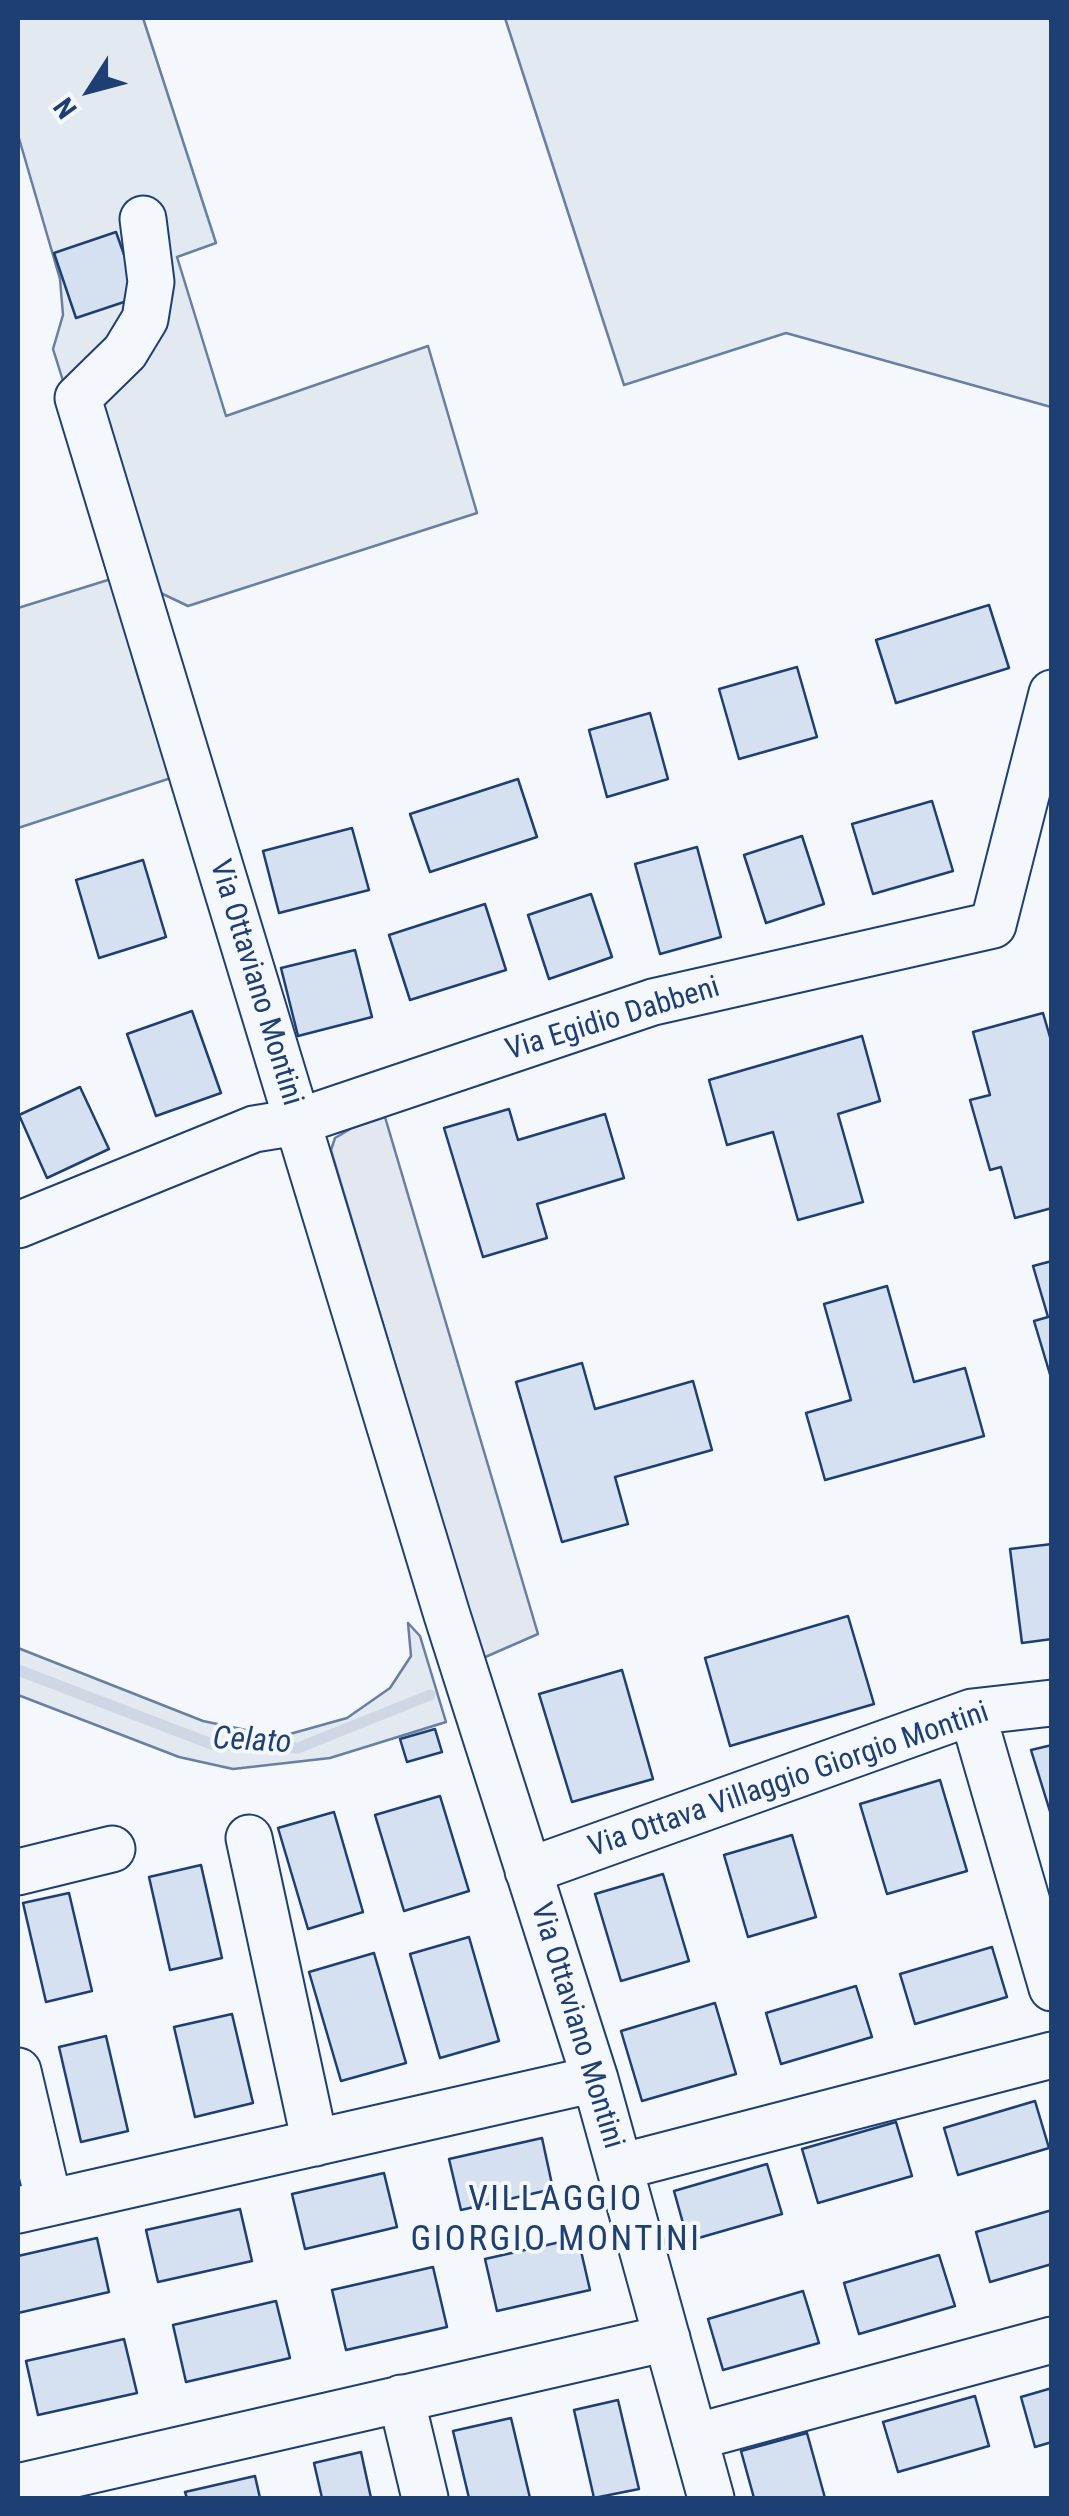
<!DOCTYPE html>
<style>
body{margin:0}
#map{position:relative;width:1069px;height:2516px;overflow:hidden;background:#f4f7fb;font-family:"Roboto Condensed",sans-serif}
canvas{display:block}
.frame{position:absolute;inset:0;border:20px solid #1d3f73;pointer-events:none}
.north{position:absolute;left:40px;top:40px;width:100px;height:100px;-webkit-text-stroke:8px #f4f7fb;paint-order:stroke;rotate:234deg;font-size:28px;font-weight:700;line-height:40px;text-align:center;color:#1d3f73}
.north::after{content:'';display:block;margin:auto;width:35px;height:45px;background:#1d3f73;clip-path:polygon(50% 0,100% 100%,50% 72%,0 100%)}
</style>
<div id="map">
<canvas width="1069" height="2516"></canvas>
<div class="frame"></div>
<div class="north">N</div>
</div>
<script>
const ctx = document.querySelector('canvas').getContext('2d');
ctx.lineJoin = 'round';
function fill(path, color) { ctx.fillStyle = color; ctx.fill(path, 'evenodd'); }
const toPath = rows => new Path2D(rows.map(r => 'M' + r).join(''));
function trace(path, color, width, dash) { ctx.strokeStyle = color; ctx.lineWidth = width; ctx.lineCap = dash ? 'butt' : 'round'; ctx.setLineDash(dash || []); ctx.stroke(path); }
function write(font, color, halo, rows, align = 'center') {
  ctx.font = font + ' "Roboto Condensed",sans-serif'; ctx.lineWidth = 8; ctx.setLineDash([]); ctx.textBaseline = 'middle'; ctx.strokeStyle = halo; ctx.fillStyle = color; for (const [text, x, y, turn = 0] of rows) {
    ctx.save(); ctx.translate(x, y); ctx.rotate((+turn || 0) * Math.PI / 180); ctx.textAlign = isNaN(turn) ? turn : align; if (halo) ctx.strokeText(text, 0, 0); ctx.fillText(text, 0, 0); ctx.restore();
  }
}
const green = toPath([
 [18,18,143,18,216,243,177,257,226,416,428,346,477,513,188,606,125,576,125,619,136,670,171,778,18,828,18,608,124,575,53,349,63,315,60,279,18,135,18,18],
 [505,18,1051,18,1051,407,786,333,624,385,505,18],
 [408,1623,420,1636,446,1722,330,1758,233,1769,179,1757,18,1695,18,1648,203,1721,279,1737,347,1718,390,1688,411,1656,408,1623]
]);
const parking = toPath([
 [385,1117,538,1634,483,1658,331,1150,335,1138,352,1128,385,1117]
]);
const stream = toPath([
 [18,1670,214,1745,298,1748,430,1695]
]);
const building = toPath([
 [116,232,139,297,76,318,54,253,116,232],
 [989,605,1009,668,896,703,876,640,989,605],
 [797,667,817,737,739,759,719,689,797,667],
 [650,713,668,779,607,797,589,730,650,713],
 [518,779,537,837,430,872,410,814,518,779],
 [932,801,953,871,873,894,852,824,932,801],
 [352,828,369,890,279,913,263,851,352,828],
 [802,836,824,904,766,923,744,855,802,836],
 [697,847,721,937,660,954,635,864,697,847],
 [143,860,166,937,99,958,76,880,143,860],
 [591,894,612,957,549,979,528,915,591,894],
 [485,904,506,970,410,1000,389,935,485,904],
 [355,950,372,1017,298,1036,281,968,355,950],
 [192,1011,221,1093,156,1116,127,1034,192,1011],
 [1043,1013,1052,1044,1052,1208,1015,1218,1001,1167,990,1170,970,1100,990,1095,973,1032,1043,1013],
 [862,1036,880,1101,838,1114,863,1202,798,1220,773,1132,727,1145,709,1080,862,1036],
 [80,1087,109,1149,47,1178,19,1115,80,1087],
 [509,1109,518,1140,605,1114,624,1178,537,1204,547,1238,483,1257,444,1128,509,1109],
 [1052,1261,1052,1381,1034,1321,1048,1317,1033,1266,1052,1261],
 [887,1286,914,1382,965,1368,984,1436,825,1480,806,1413,851,1400,824,1304,887,1286],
 [582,1363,595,1409,693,1381,712,1450,615,1477,628,1524,562,1542,516,1382,582,1363],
 [1052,1544,1052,1639,1022,1643,1010,1549,1052,1544],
 [848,1616,874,1704,730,1746,705,1658,848,1616],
 [622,1670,653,1779,572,1802,539,1694,622,1670],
 [435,1729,442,1752,407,1762,400,1739,435,1729],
 [1052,1745,1052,1818,1031,1750,1052,1745],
 [940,1780,967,1871,887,1894,860,1804,940,1780],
 [440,1796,469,1891,404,1911,375,1815,440,1796],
 [334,1812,363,1912,308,1929,278,1828,334,1812],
 [792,1835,816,1917,748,1937,724,1855,792,1835],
 [201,1865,222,1958,170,1970,149,1877,201,1865],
 [663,1874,689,1961,621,1981,595,1894,663,1874],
 [69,1893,92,1991,46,2002,23,1903,69,1893],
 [469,1937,499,2041,440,2058,410,1954,469,1937],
 [992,1947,1007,1997,915,2024,900,1974,992,1947],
 [374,1953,406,2063,341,2081,309,1972,374,1953],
 [856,1986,872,2037,781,2064,766,2013,856,1986],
 [715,2003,736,2074,642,2101,621,2031,715,2003],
 [232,2014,253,2103,195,2117,174,2027,232,2014],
 [106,2036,128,2131,81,2142,59,2047,106,2036],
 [1035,2101,1049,2148,958,2175,944,2128,1035,2101],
 [896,2122,912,2176,818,2203,802,2149,896,2122],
 [542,2138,553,2189,461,2210,449,2159,542,2138],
 [767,2164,782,2214,688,2241,674,2191,767,2164],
 [384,2173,397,2227,305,2249,292,2194,384,2173],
 [240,2209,252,2261,158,2282,146,2230,240,2209],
 [1052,2210,1052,2264,990,2282,976,2232,1052,2210],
 [97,2238,109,2292,18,2313,18,2256,97,2238],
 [578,2238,590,2290,497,2311,485,2259,578,2238],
 [939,2255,955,2306,859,2334,844,2283,939,2255],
 [433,2267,447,2327,346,2350,332,2290,433,2267],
 [803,2291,819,2343,723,2370,708,2319,803,2291],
 [276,2301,290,2358,186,2382,173,2325,276,2301],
 [124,2339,137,2393,38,2415,26,2361,124,2339],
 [1052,2388,1052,2442,1035,2447,1021,2397,1052,2388],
 [975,2396,989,2446,898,2472,883,2422,975,2396],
 [618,2400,639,2489,594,2498,574,2410,618,2400],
 [511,2418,530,2498,469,2498,453,2431,511,2418],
 [807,2433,825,2498,754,2498,741,2451,807,2433],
 [361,2452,371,2498,322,2498,314,2463,361,2452],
 [255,2476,260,2498,187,2498,185,2492,255,2476]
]);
const minor = toPath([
 [143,219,151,282,145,319,125,352,78,398,447,1615,595,2079,711,2498],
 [18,1225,254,1129,297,1122,653,1002,993,925,1052,693],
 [972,1712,1052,1988],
 [249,1838,315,2143],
 [528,1871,972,1712,1052,1703],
 [18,1872,112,1849],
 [18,2071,49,2203],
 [620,2167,1052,2055],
 [18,2210,595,2079],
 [401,2398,425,2498],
 [695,2437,1052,2340],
 [18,2487,667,2338]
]);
const streetNames = [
 ["Via Ottaviano Montini",255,983,73],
 ["Via Egidio Dabbeni",613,1020,-17],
 ["Via Ottava Villaggio Giorgio Montini",789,1781,-19],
 ["Via Ottaviano Montini",576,2026,73]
];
const waterNames = [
 ["Celato",252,1742,3]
];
const quarterNames = [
 ["VILLAGGIO",556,2201],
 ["GIORGIO MONTINI",556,2241]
];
fill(green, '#e3e9f0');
trace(green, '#687fa3', 2.5);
fill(parking, '#e3e8f0');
trace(parking, '#687fa3', 2.5);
trace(stream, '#cfd7e4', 11);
fill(building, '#d5e0f0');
trace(building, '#1d3f73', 2.5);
trace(minor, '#1d3f73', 49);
trace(minor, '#f4f7fb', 45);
write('30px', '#1d3f73', '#f4f7fb', streetNames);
write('italic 32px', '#1d3f73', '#f4f7fb', waterNames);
ctx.letterSpacing = '2.5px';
write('35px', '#1d3f73', '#f4f7fb', quarterNames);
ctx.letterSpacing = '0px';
</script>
